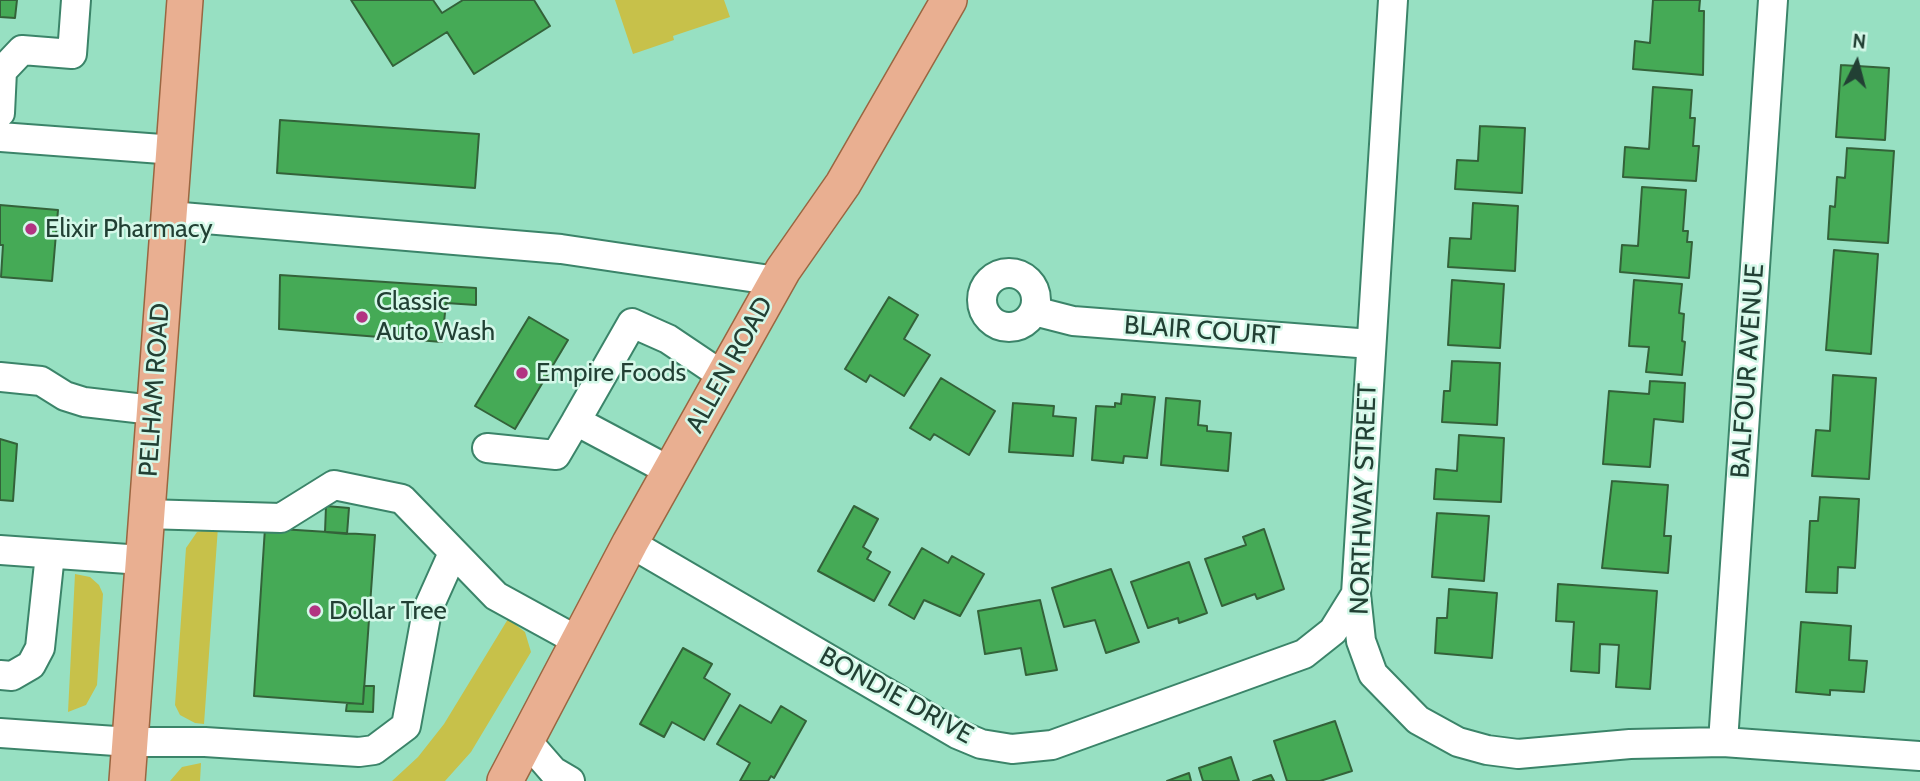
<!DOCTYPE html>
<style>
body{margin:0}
#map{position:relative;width:1920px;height:781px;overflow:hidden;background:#97e0c2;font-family:Cabin,sans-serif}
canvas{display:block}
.north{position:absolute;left:1822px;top:28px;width:70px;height:70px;-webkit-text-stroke:5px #d5f8e9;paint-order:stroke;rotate:6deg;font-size:19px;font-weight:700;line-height:28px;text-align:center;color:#224034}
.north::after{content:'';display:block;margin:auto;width:24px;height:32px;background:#224034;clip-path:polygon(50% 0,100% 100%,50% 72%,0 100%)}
</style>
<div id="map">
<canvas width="1920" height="781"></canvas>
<div class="north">N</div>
</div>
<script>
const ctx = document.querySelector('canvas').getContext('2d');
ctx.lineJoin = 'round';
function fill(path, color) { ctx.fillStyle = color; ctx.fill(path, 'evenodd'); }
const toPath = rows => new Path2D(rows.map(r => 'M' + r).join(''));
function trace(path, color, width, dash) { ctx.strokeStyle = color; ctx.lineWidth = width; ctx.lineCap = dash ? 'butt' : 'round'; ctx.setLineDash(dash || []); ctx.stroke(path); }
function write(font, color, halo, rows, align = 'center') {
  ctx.font = font + ' Cabin,sans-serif'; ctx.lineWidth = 5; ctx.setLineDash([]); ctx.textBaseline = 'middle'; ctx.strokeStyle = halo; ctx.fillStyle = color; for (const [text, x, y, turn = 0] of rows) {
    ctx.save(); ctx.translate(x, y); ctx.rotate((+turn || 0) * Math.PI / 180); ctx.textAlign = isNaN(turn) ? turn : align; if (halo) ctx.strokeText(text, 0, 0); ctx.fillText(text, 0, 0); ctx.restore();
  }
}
const green = toPath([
 [615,0,724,0,730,17,673,36,674,40,633,54],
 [218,527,204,724,195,723,180,715,175,705,186,548,197,532],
 [75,574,90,577,99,585,103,594,97,685,86,705,68,712],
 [508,619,525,632,531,652,471,752,445,781,392,781,418,757,444,724],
 [201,763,200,781,170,781,182,767]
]);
const building = toPath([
 [0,0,17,0,15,18,0,17,0,0],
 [351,0,433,0,442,13,463,0,534,0,550,26,474,74,447,32,393,66,351,0],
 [1653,0,1700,0,1699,11,1704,11,1703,75,1633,69,1635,41,1650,43,1653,0],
 [1841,65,1889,68,1885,140,1836,137,1841,65],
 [1653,87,1692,90,1690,118,1695,118,1693,146,1699,146,1696,181,1623,177,1625,147,1649,149,1653,87],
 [280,120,479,134,475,188,277,173,280,120],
 [1480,126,1525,128,1522,193,1455,189,1457,160,1478,161,1480,126],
 [1847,148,1894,151,1888,243,1828,239,1830,206,1835,207,1837,177,1845,178,1847,148],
 [1642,187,1686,190,1683,231,1688,231,1687,242,1692,242,1689,278,1620,272,1622,245,1638,246,1642,187],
 [1473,203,1518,206,1515,271,1448,267,1450,238,1471,239,1473,203],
 [0,205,58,210,52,281,1,277,3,245,0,245,0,205],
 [1834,250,1878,254,1871,354,1826,350,1834,250],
 [280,275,476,288,476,305,446,303,442,342,279,329,280,275],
 [1452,280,1504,284,1500,348,1448,345,1452,280],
 [1634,280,1682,284,1679,313,1684,314,1682,341,1685,342,1682,375,1646,372,1649,347,1629,346,1634,280],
 [889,297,918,315,904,339,930,355,904,396,870,375,866,382,845,369,889,297],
 [529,317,568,340,515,429,475,406,529,317],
 [1452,361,1500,363,1497,425,1442,422,1444,391,1450,391,1452,361],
 [1833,375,1876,378,1869,479,1812,476,1816,430,1830,431,1833,375],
 [941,378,995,411,969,455,934,434,930,440,910,428,941,378],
 [1650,381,1685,383,1683,422,1654,419,1650,467,1603,464,1609,391,1649,394,1650,381],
 [1122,394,1155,397,1147,458,1124,456,1123,463,1092,460,1096,406,1115,407,1115,403,1121,404,1122,394],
 [1166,398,1200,401,1198,425,1207,426,1207,431,1231,433,1228,471,1161,465,1166,398],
 [1013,403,1054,406,1053,416,1076,418,1073,456,1009,452,1013,403],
 [1459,435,1504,438,1501,502,1434,499,1436,469,1457,471,1459,435],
 [0,439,17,444,13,501,0,500,0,439],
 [1612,481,1668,485,1664,536,1671,536,1668,573,1602,568,1612,481],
 [1820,497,1859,499,1855,568,1838,567,1837,593,1806,592,1810,521,1818,521,1820,497],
 [326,506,349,508,347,534,325,532,326,506],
 [854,506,878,519,863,547,871,552,867,559,890,572,874,601,818,571,854,506],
 [1437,513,1489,516,1484,581,1432,577,1437,513],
 [265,528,375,535,363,704,254,696,265,528],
 [1264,529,1284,589,1257,599,1255,594,1222,606,1205,559,1246,545,1243,537,1264,529],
 [922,548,948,563,952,556,984,574,960,616,924,600,914,619,889,605,922,548],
 [1189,562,1207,613,1179,623,1178,618,1148,628,1131,582,1189,562],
 [1111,569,1139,642,1106,653,1095,620,1064,627,1052,588,1111,569],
 [1558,584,1657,591,1650,689,1616,687,1619,645,1600,644,1599,673,1571,671,1574,622,1556,621,1558,584],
 [1449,589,1497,593,1492,658,1435,653,1437,618,1447,618,1449,589],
 [1040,600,1057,670,1026,675,1021,648,985,654,978,611,1040,600],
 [1801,622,1851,626,1849,660,1867,661,1864,692,1830,690,1830,695,1796,692,1801,622],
 [683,648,712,664,704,678,730,694,704,740,672,722,664,737,640,724,683,648],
 [364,686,374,686,373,712,346,711,347,703,363,704,364,686],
 [740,705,771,723,781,706,806,721,774,778,771,776,768,781,740,781,750,763,717,744,740,705],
 [1335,721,1352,771,1320,781,1287,781,1274,741,1335,721],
 [1231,757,1239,781,1203,781,1199,768,1231,757],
 [1189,773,1191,781,1167,781,1189,773],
 [1271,775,1274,781,1253,781,1271,775]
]);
const minor = toPath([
 [1393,0,1356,594,1361,641,1373,674,1418,720,1458,742,1487,750,1518,754,1630,744,1723,742,1920,756],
 [0,113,2,71,22,50,72,54,76,0],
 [0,137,175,150],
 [170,216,561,249,777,281],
 '982 300a27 27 0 1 1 54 0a27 27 0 1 1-54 0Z',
 [1034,311,1073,321,1371,344],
 [0,377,41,381,65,396,84,402,153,410],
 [487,448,556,455,576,421],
 [670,471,576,421,632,323,668,339,723,376],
 [145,514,281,518,334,485,402,499,496,596,578,641],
 [630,543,957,734,981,744,1012,749,1052,745,1304,654,1333,631,1356,594],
 [0,550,142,560],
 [0,675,12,676,31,665,40,648,50,554],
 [0,733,130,742,205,742,359,752,374,750,406,726,427,611,453,553],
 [526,740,553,771,570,781],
 [1723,742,1773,0]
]);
const major = toPath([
 [127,781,185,0],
 [505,781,630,543,783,270,843,184,949,0]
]);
const markers = [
 [31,229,7,"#b23482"],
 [362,317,7,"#b23482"],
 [522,373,7,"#b23482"],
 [315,611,7,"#b23482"]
];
const poiNames = [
 ["Elixir Pharmacy",45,229],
 ["Classic",376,302],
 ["Auto Wash",376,332],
 ["Empire Foods",536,373],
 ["Dollar Tree",329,611]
];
const streetNames = [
 ["BLAIR COURT",1202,331,4],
 ["ALLEN ROAD",730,365,-61],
 ["BALFOUR AVENUE",1748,371,-86],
 ["PELHAM ROAD",155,390,-86],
 ["NORTHWAY STREET",1364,499,-88],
 ["BONDIE DRIVE",896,696,29]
];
fill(green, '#c7c14a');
fill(building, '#45aa56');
trace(building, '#336239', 2);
trace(minor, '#3b8469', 32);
trace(major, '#9a6641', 38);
trace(minor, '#fff', 28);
trace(major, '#e9af91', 35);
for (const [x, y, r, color] of markers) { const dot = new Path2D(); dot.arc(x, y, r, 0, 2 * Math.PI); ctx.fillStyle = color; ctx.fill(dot); trace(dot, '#d5f8e9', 2.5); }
write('26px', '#224034', '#d5f8e9', poiNames, 'left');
write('26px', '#224034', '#d5f8e9', streetNames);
</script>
